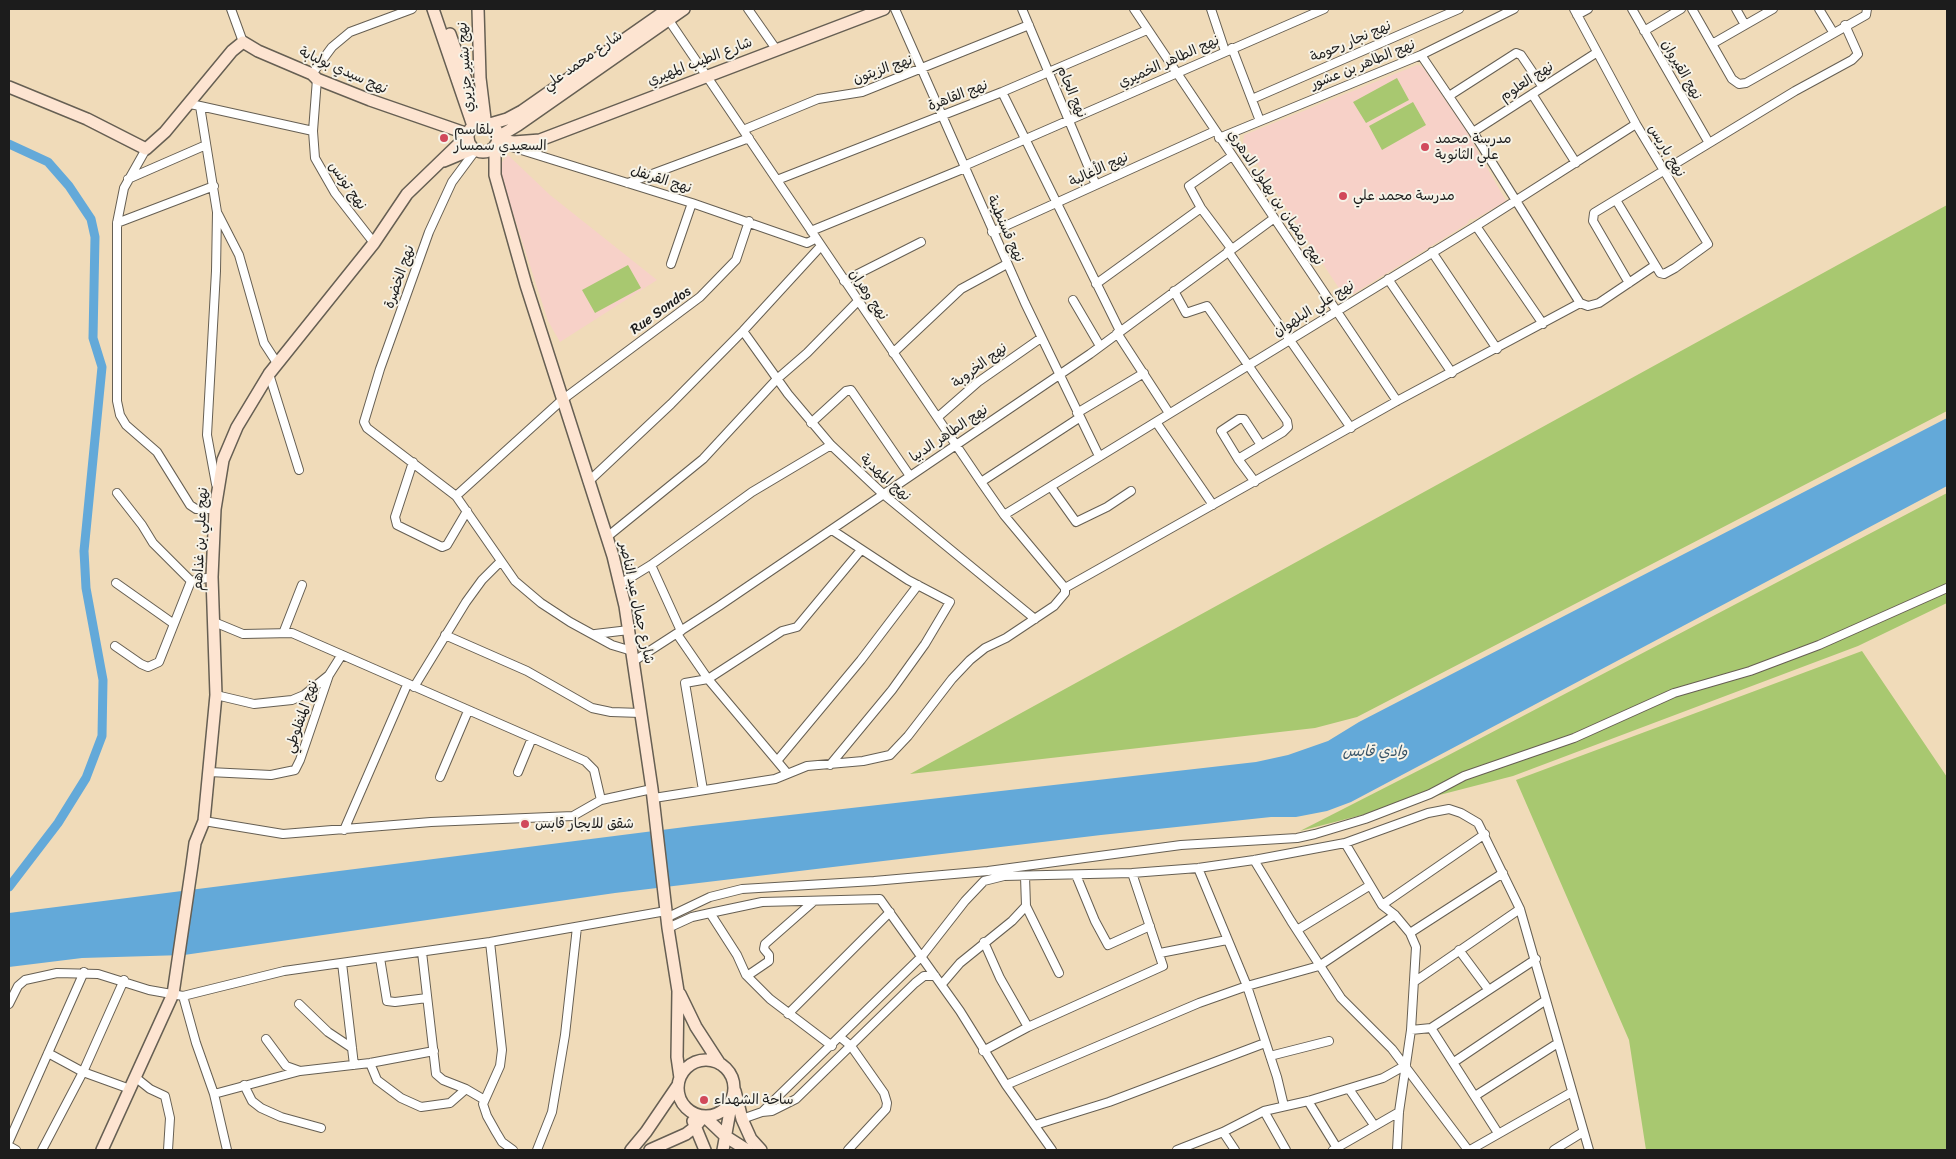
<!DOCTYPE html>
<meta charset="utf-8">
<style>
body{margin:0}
#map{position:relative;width:1956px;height:1159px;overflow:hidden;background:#f0dbb9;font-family:Sriracha,sans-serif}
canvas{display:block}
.frame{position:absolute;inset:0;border:10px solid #1c1c1c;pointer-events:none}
</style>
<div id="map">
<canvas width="1956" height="1159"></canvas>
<div class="frame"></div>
</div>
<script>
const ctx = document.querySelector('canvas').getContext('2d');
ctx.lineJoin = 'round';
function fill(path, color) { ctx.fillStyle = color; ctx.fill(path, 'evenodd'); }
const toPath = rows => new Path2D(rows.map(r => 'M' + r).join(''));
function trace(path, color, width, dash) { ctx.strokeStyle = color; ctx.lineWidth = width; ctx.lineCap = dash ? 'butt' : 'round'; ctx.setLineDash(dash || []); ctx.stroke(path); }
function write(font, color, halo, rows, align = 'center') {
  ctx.font = font + ' Sriracha,"Playpen Sans Arabic",sans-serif'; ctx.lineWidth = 4; ctx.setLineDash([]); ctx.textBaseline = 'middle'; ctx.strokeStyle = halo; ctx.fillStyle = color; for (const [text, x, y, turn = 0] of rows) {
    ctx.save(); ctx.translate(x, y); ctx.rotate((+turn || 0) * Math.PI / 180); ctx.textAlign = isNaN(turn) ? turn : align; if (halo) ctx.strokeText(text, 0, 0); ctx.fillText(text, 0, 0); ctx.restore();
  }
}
const built = toPath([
 [1417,65,1422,66,1465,129,1506,201,1475,219,1470,219,1467,224,1353,294,1342,293,1243,142,1244,135],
 [508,155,550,195,657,280,560,342,548,321,498,167]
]);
const green = toPath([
 [1397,78,1409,100,1366,123,1353,102],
 [1413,102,1426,125,1382,150,1369,126],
 [1947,205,1947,411,1357,717,1315,728,910,774],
 [628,265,641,288,595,313,582,290],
 [1947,493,1947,603,1858,646,1513,776,1300,831,1443,758],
 [1862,651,1947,777,1947,1150,1646,1150,1629,1040,1516,780]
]);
const water = toPath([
 [1947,418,1947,486,1351,802,1327,811,1296,817,1271,817,1101,835,615,893,184,955,82,958,9,967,9,913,693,826,1256,762,1288,755,1328,741,1359,722]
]);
const canal = toPath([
 [9,144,48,162,69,186,91,219,95,237,93,338,102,367,84,551,86,588,103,680,102,736,86,778,58,823,9,887]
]);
const street = toPath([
 [231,9,243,42],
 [748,9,776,49],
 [895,9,1025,303,1099,456],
 [1022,9,1096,185],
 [1134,9,1397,401],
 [1211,9,1225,51],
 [1574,9,1636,124,1708,244,1675,268,1664,274,1660,273,1616,200],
 [1632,9,1709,143],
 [1692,9,1732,79,1739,84,1746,83,1866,15,1867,9],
 [1736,9,1745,25],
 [1819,9,1833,32],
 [1577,15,1588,9],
 [666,16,981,482,1004,515,1065,588],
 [1644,31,1681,9],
 [1712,44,1773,9],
 [1232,48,1260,121],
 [1421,55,1473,132,1580,303,1588,306,1599,303,1654,266],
 [312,74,332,47,350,32,412,9],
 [317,79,313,131,315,158,335,193,374,243],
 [1002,92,1120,331],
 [1532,94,1576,163],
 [1449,96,1516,53,1521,55,1542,86],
 [1252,99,1459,9],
 [190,104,200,106,217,212,216,271,207,435,216,484],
 [200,106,313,131],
 [743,130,818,99,862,92,1029,25],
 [1473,132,1596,53],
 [1219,138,1421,55,1514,9],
 [502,144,692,203,807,243,815,239],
 [146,149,124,188,117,223,117,401,120,415,126,425,157,452,190,505,196,509,215,509],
 [475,151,452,182,429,232,380,369,364,422,367,428,456,496,515,581,541,603,570,622,612,645,632,651],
 [964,166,1324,9],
 [128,179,206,145],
 [777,180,1002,92,1147,30],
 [628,183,749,138],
 [218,214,239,255,264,343,277,363],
 [117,223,214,186],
 [1476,226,1543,324],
 [811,231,965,168],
 [992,232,1215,131],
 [1231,248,1201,208,1189,186,1232,156],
 [1228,251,1351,428],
 [1432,252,1497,349],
 [671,264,692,203],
 [1388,279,1452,373],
 [844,281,921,242],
 [1629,283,1593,221,1594,213,1795,91,1852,60,1858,54,1845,25],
 [1096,284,1201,208],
 [1174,291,1186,313,1207,306,1287,421,1288,427,1283,432,1238,459,1255,482],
 [1073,300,1100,346],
 [743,331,788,394,831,445,883,494,1035,619],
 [1117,333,1169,413],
 [893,353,961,289,1007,264],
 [269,374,299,470],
 [1077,413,1144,373],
 [938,417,978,382,1041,338],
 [1156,422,1213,505],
 [811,423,846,391,851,390,910,476],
 [1238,459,1221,431,1239,419,1244,419,1261,445],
 [413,462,395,517,397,525,442,547,447,545,467,511],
 [588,482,671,404,743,331,820,247],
 [981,482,1079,418],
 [1051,487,1076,522,1107,507,1131,491],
 [117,493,142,525,153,543,191,581,212,577],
 [456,496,562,400,700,297,736,260,749,221],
 [1004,515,1476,226,1636,124],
 [607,537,703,459,777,379,807,353,858,301],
 [651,565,681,631],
 [116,583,174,624],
 [620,584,651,565,752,492,831,445],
 [214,622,243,634,292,633,585,761,594,770,601,800,652,789],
 [284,631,302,585],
 [595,634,629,630],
 [677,634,708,679,777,761],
 [445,635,527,671,592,708,611,712,641,713],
 [115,646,141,664,148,667,159,662,191,581],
 [634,661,719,606,1090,354,1273,219],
 [414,687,466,602,482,580,500,562],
 [216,695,254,704,292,700,304,695,329,675,341,656],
 [830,765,892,690,925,644,950,602,908,580,832,530],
 [209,772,271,775,295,770,300,760,329,675],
 [518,772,532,738],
 [787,773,777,761,861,660,918,585],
 [440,777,468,711],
 [703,790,685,683,708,679,782,631,797,627,861,550],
 [654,798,775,779,807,766,863,761,890,755,908,736,952,679,970,660,985,648,1006,638,1054,606,1065,593,1065,588,1397,401,1580,303],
 [204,821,283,834,431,822,573,816,601,800],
 [344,830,407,685],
 [1345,843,1382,905,1395,915,1410,933,1416,947,1411,1030,1399,1112,1397,1150],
 [1254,860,1291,921,1341,998,1392,1049,1468,1150],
 [1198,868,1247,986,1277,1077,1284,1106],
 [1076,875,1095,921,1108,945,1150,926],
 [1025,876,1026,906,1059,973],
 [1382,905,1485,834],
 [710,913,762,902,880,899,960,1011,1006,1085,1052,1150],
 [666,918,710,897,742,889,874,881,988,871,1181,845,1297,838,1315,834,1365,819,1430,794,1464,776,1574,738,1674,693,1750,671,1819,645,1947,588],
 [668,928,692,917,710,913,737,955,746,975,770,999,832,1046],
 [1297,930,1369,886],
 [1410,933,1503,873],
 [490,942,502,1050,500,1066,483,1104,487,1116,496,1132,502,1142,513,1150],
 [984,942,1000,978,1028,1027],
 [1459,950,1488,989],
 [422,952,436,1074,443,1080,466,1089,483,1099],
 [1160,953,1227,940],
 [380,958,387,1001,395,1002,427,998],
 [342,963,354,1065],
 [747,976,769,961,769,955,764,949,765,944,814,901],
 [1414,982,1520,909],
 [942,984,960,963,1012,921,1026,906],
 [183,996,284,971,490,942,666,911],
 [9,1004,18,986,25,980,57,973,98,974,149,990,183,996,196,1043,214,1094,227,1150],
 [299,1004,328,1032,352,1048],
 [788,1014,890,912],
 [1431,1028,1536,959],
 [1411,1030,1431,1028,1498,1133],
 [840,1037,851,1046,884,1093,887,1103,886,1109,848,1150],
 [266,1039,286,1066,300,1071],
 [983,1051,1028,1027,1163,966,1132,873],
 [48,1053,83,1072,130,1089],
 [1270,1056,1329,1041],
 [1454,1062,1546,1000],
 [370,1063,377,1080,401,1098,421,1107,450,1103,466,1089],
 [135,1077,150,1089,165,1096,170,1118,168,1150],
 [244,1085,252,1101,261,1108,281,1117,321,1128],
 [1006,1085,1199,1003,1247,986,1319,966,1395,915],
 [1349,1089,1374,1125],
 [214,1094,300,1071,370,1063,434,1051],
 [1475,1096,1558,1043],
 [1308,1101,1337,1148],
 [1264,1111,1286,1150],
 [762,1112,922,956,965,901,984,881,1004,876,1132,873,1198,868,1254,860,1345,843,1428,813,1449,809,1461,813,1478,823,1520,909,1589,1150],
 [742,1119,762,1112,772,1111,796,1099,915,983,924,976,935,976],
 [1035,1125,1109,1102,1265,1043],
 [1223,1132,1235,1150],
 [9,1141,84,972],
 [9,1146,16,1150],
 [42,1150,83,1072,124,980],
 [537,1150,552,1112,565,1035,577,927],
 [1177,1150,1223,1132,1264,1111,1308,1101,1383,1078,1406,1065],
 [1333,1150,1399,1112],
 [1470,1150,1572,1092],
 [1554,1150,1583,1132]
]);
const secondary = toPath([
 [433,9,473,126],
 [478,9,480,78,485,119],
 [450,34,481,122],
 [9,87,87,119,146,149,165,132,232,51,243,42,258,51,312,74,317,79,370,100,468,134],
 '468 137a15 15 0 1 1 30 0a15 15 0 1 1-30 0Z',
 [490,124,507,119,522,111,668,9],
 [498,137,518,125,684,9],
 [498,140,514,142,540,140,884,9],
 [495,146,495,175,526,285,613,556,625,606,652,789,668,928,678,991,677,1057,680,1078],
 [444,161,473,149],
 [680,994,696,1027,720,1064],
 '678 1088a28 28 0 1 1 56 0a28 28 0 1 1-56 0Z',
 [735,1091,742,1119,751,1139,761,1150],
 [693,1121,705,1150],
 [102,1150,173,994,192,865,195,843,204,821,216,695,212,577,215,509,223,460,237,427,269,374,374,243,407,194,467,136],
 [631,1150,646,1132,678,1085],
 [650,1150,686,1134,695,1127,704,1116,725,1136,747,1150],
 [723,1150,732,1100]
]);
const markers = [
 [444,138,5,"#d1495b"],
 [1425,147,5,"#d1495b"],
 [1343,196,5,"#d1495b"],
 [525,824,5,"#d1495b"],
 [704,1100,5,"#d1495b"]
];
const streetNames = [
 ["نهج نجار رحومة",1351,42,-23],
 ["شارع محمد علي",583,61,-35],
 ["شارع الطيب المهيري",700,62,-21],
 ["نهج الطاهر الخميري",1169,62,-24],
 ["نهج الطاهر بن عشور",1363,65,-22],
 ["نهج بشير جزيري",466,67,-94],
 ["نهج الزيتون",883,70,-19],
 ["نهج القيروان",1681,70,60],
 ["نهج سيدي بولبابة",343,71,24],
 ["نهج العلوم",1527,82,-33],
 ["نهج الجام",1071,92,67],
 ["نهج القاهرة",958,96,-21],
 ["نهج باريس",1666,151,59],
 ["نهج الأغالبة",1099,170,-25],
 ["نهج القرنفل",661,180,17],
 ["نهج تونس",347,186,55],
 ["نهج رمضان بن بهلول الدهري",1275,198,56],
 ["نهج قسنطينة",1005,229,66],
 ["نهج الخضرة",400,277,-71],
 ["نهج وهران",868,295,56],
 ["نهج علي البلهوان",1314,309,-32],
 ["Rue Sondos",661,311,-36],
 ["نهج الخروبة",980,366,-37],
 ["نهج الطاهر الدبيا",949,434,-34],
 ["نهج المهدية",885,478,42],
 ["نهج علي بن غذاهم",201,539,-87],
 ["شارع جمال عبد الناصر",636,603,78],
 ["نهج المنفلوطي",302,717,-71]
];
const poiNames = [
 ["بلقاسم",454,130],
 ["السعيدي سمسار",454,146],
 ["مدرسة محمد",1435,139],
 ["علي الثانوية",1435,155],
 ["مدرسة محمد علي",1353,196],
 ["شقق للايجار قابس",535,824],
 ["ساحة الشهداء",714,1100]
];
const waterNames = [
 ["وادي قابس",1375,752]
];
fill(built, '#f7d1c8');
fill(green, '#a8c870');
fill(water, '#63a9d9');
trace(canal, '#63a9d9', 9);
trace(street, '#665f53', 10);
trace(secondary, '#665f53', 14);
trace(street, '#fff', 8);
trace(secondary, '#fde4d1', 11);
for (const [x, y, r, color] of markers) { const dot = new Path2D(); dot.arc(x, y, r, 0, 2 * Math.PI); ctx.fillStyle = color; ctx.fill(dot); trace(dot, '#f7f3e8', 2); }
write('14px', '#1c1c1c', '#f7f3e8', streetNames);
write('14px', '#1c1c1c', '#f7f3e8', poiNames, 'left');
write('italic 15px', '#385468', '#f7f3e8', waterNames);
</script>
